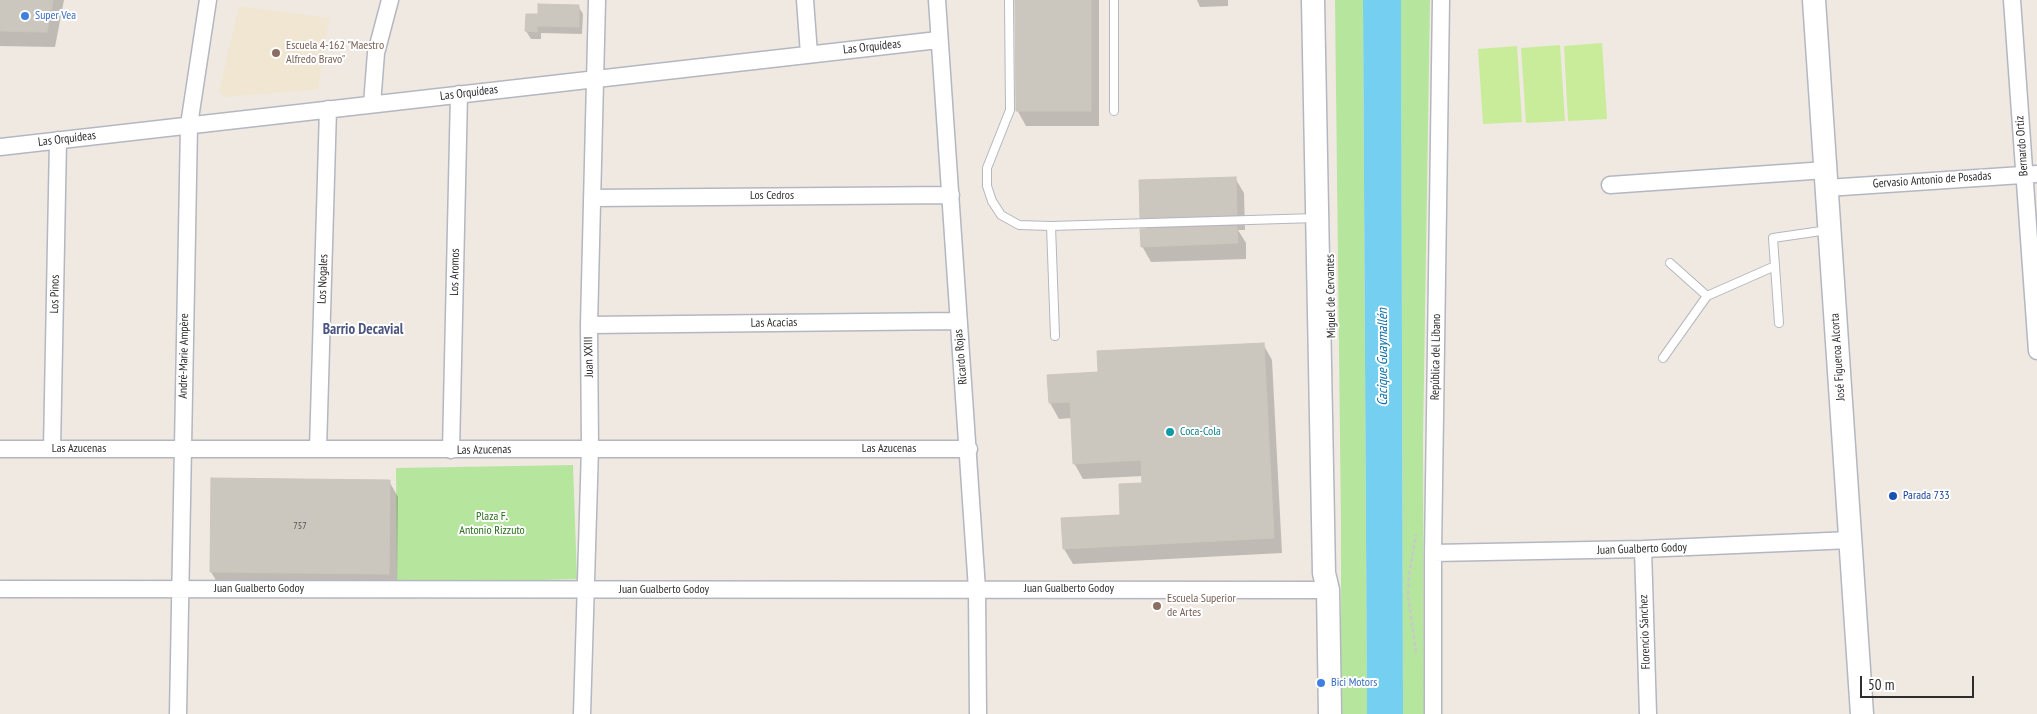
<!DOCTYPE html>
<meta charset="utf-8">
<style>
body{margin:0}
#map{position:relative;width:2037px;height:714px;overflow:hidden;background:#efe9e1;font-family:"PT Sans Narrow",sans-serif}
canvas{display:block}
.scale{position:absolute;left:1860px;top:676px;width:114px;height:22px;box-sizing:border-box;border:2px solid #2e2e2e;border-top:0;padding-left:6px;font-size:15px;line-height:18px;white-space:nowrap;color:#2e2e2e;-webkit-text-stroke:4px #fff;paint-order:stroke}
</style>
<div id="map">
<canvas width="2037" height="714"></canvas>
<div class="scale">50 m</div>
</div>
<script>
const ctx = document.querySelector('canvas').getContext('2d');
ctx.lineJoin = 'round';
function fill(path, color) { ctx.fillStyle = color; ctx.fill(path, 'evenodd'); }
const toPath = rows => new Path2D(rows.map(r => 'M' + r).join(''));
function trace(path, color, width, dash) { ctx.strokeStyle = color; ctx.lineWidth = width; ctx.lineCap = dash ? 'butt' : 'round'; ctx.setLineDash(dash || []); ctx.stroke(path); }
function write(font, color, halo, rows, align = 'center') {
  ctx.font = font + ' "PT Sans Narrow",sans-serif'; ctx.lineWidth = 4; ctx.setLineDash([]); ctx.textBaseline = 'middle'; ctx.strokeStyle = halo; ctx.fillStyle = color; for (const [text, x, y, turn = 0] of rows) {
    ctx.save(); ctx.translate(x, y); ctx.rotate((+turn || 0) * Math.PI / 180); ctx.textAlign = isNaN(turn) ? turn : align; if (halo) ctx.strokeText(text, 0, 0); ctx.fillText(text, 0, 0); ctx.restore();
  }
}
const education = toPath([
 [239,6,329,18,318,89,225,97,219,92]
]);
const green = toPath([
 [1335,0,1363,0,1367,714,1341,714,1341,525],
 [1401,0,1430,0,1423,441,1424,714,1403,714],
 [573,465,577,579,397,584,396,468]
]);
const pitch = toPath([
 [1602,43,1607,119,1568,121,1564,46],
 [1560,45,1565,121,1526,123,1521,48],
 [1517,46,1522,122,1483,124,1478,49]
]);
const water = toPath([
 [1363,0,1401,0,1403,714,1367,714]
]);
const shadow = toPath([
 [0,0,64,0,55,47,0,46],
 [1016,0,1099,0,1099,126,1026,126,1017,110],
 [1197,0,1228,0,1228,6,1200,7],
 [578,6,583,14,582,34,541,33,541,39,531,39,526,31,539,16],
 [1235,178,1244,193,1245,230,1238,230,1246,243,1246,259,1151,262,1142,246,1148,230,1141,217],
 [1263,344,1272,360,1282,553,1073,564,1064,549,1122,516,1144,484,1143,476,1083,479,1074,463,1072,418,1059,419,1050,403,1048,376,1099,373],
 [389,481,398,497,397,589,220,587,211,572]
]);
const building = toPath([
 [0,0,53,0,47,32,0,31,0,0],
 [1015,0,1091,0,1091,111,1016,111,1015,0],
 [538,4,579,5,579,27,537,26,537,32,525,31,526,14,538,14,538,4],
 [1236,177,1237,215,1140,218,1139,180,1236,177],
 [1237,226,1238,243,1141,247,1140,229,1237,226],
 [1264,343,1274,538,1063,549,1061,518,1120,515,1119,484,1142,483,1141,460,1073,464,1070,402,1049,403,1047,375,1098,372,1097,351,1264,343],
 [211,478,390,480,389,574,210,572,211,478]
]);
const path = toPath([
 [1416,652,1408,596,1409,575,1416,534]
]);
const lane = toPath([
 [1009,0,1010,110,987,168,987,186,992,201,1001,215,1019,225,1051,226,1316,218],
 [1114,0,1114,111],
 [1051,226,1055,336],
 [1670,263,1707,296],
 [1779,323,1773,238,1828,230],
 [1663,358,1707,296,1775,266]
]);
const street = toPath([
 [805,0,809,54],
 [937,0,977,589,978,714],
 [2012,0,2037,351],
 [372,104,376,53,390,0],
 [0,147,938,40],
 [1610,185,1826,170],
 [1827,188,2037,174],
 [592,198,951,195],
 [589,325,958,321],
 [0,449,969,449],
 [52,449,58,140],
 [318,449,328,109],
 [451,450,459,94],
 [1643,549,1648,714],
 [1433,553,1643,549,1851,540],
 [0,589,1328,590],
 [178,714,189,125,208,0],
 [582,714,590,448,589,325,597,0],
 [1433,714,1433,553,1441,0]
]);
const secondary = toPath([
 [1313,0,1324,573,1328,590,1330,714],
 [1814,0,1862,714]
]);
const markers = [
 [25,16,5,"#3f7fe0"],
 [276,53,5,"#8d6e63"],
 [1170,432,5,"#0f9aa8"],
 [1893,496,5,"#1a4fb4"],
 [1157,606,5,"#8d6e63"],
 [1321,683,5,"#3f7fe0"]
];
const numberNames = [
 ["757",300,526]
];
const shopNames = [
 ["Super Vea",35,16],
 ["Bici Motors",1331,683]
];
const educationNames = [
 ["Escuela 4-162 \"Maestro",286,46],
 ["Alfredo Bravo\"",286,60],
 ["Escuela Superior",1167,599],
 ["de Artes",1167,613]
];
const streetNames = [
 ["Las Orquídeas",872,47,-6],
 ["Las Orquídeas",469,93,-7],
 ["Las Orquídeas",67,139,-7],
 ["Bernardo Ortiz",2022,146,-94],
 ["Gervasio Antonio de Posadas",1932,180,-4],
 ["Los Cedros",772,196],
 ["Los Aromos",455,272,-89],
 ["Los Nogales",323,279,-88],
 ["Los Pinos",55,294,-89],
 ["Miguel de Cervantes",1331,296,-91],
 ["Las Acacias",774,323,-1],
 ["André-Marie Ampère",184,356,-89],
 ["Juan XXIII",589,357,-91],
 ["Ricardo Rojas",961,357,-95],
 ["República del Líbano",1436,357,-89],
 ["José Figueroa Alcorta",1838,357,-94],
 ["Las Azucenas",79,449],
 ["Las Azucenas",889,449],
 ["Las Azucenas",484,450,-1],
 ["Juan Gualberto Godoy",1642,549,-2],
 ["Juan Gualberto Godoy",259,589],
 ["Juan Gualberto Godoy",1069,589],
 ["Juan Gualberto Godoy",664,590],
 ["Florencio Sánchez",1645,632,-92]
];
const cultureNames = [
 ["Coca-Cola",1180,432]
];
const transitNames = [
 ["Parada 733",1903,496]
];
const parkNames = [
 ["Plaza F.",492,517],
 ["Antonio Rizzuto",492,531]
];
const waterNames = [
 ["Cacique Guaymallén",1383,357,-90]
];
const quarterNames = [
 ["Barrio Decavial",363,330]
];
fill(education, '#f0e6d1');
fill(green, '#b6e59e');
fill(pitch, '#c9ec9a');
fill(water, '#75cff0');
fill(shadow, '#0003');
fill(building, '#cbc7bf');
trace(building, '#cbc5ba', 1);
trace(lane, '#b4b7c1', 10);
trace(street, '#b4b7c1', 19);
trace(secondary, '#b4b7c1', 25);
trace(path, '#c9c9c9', 2.5, [4, 2.5]);
trace(lane, '#fff', 8);
trace(street, '#fff', 16);
trace(secondary, '#fff', 22);
for (const [x, y, r, color] of markers) { const dot = new Path2D(); dot.arc(x, y, r, 0, 2 * Math.PI); ctx.fillStyle = color; ctx.fill(dot); trace(dot, '#fff', 2); }
write('10px', '#555452', null, numberNames);
write('12px', '#366cbe', '#fff', shopNames, 'left');
write('12px', '#785e54', '#fff', educationNames, 'left');
write('12px', '#2e2e2e', '#fff', streetNames);
write('12px', '#0d838f', '#fff', cultureNames, 'left');
write('12px', '#164399', '#fff', transitNames, 'left');
write('12px', '#2c6e1b', '#fff', parkNames);
write('italic 14px', '#0d6fa3', '#fff', waterNames);
write('bold 15px', '#4d5680', '#fff', quarterNames);
</script>
